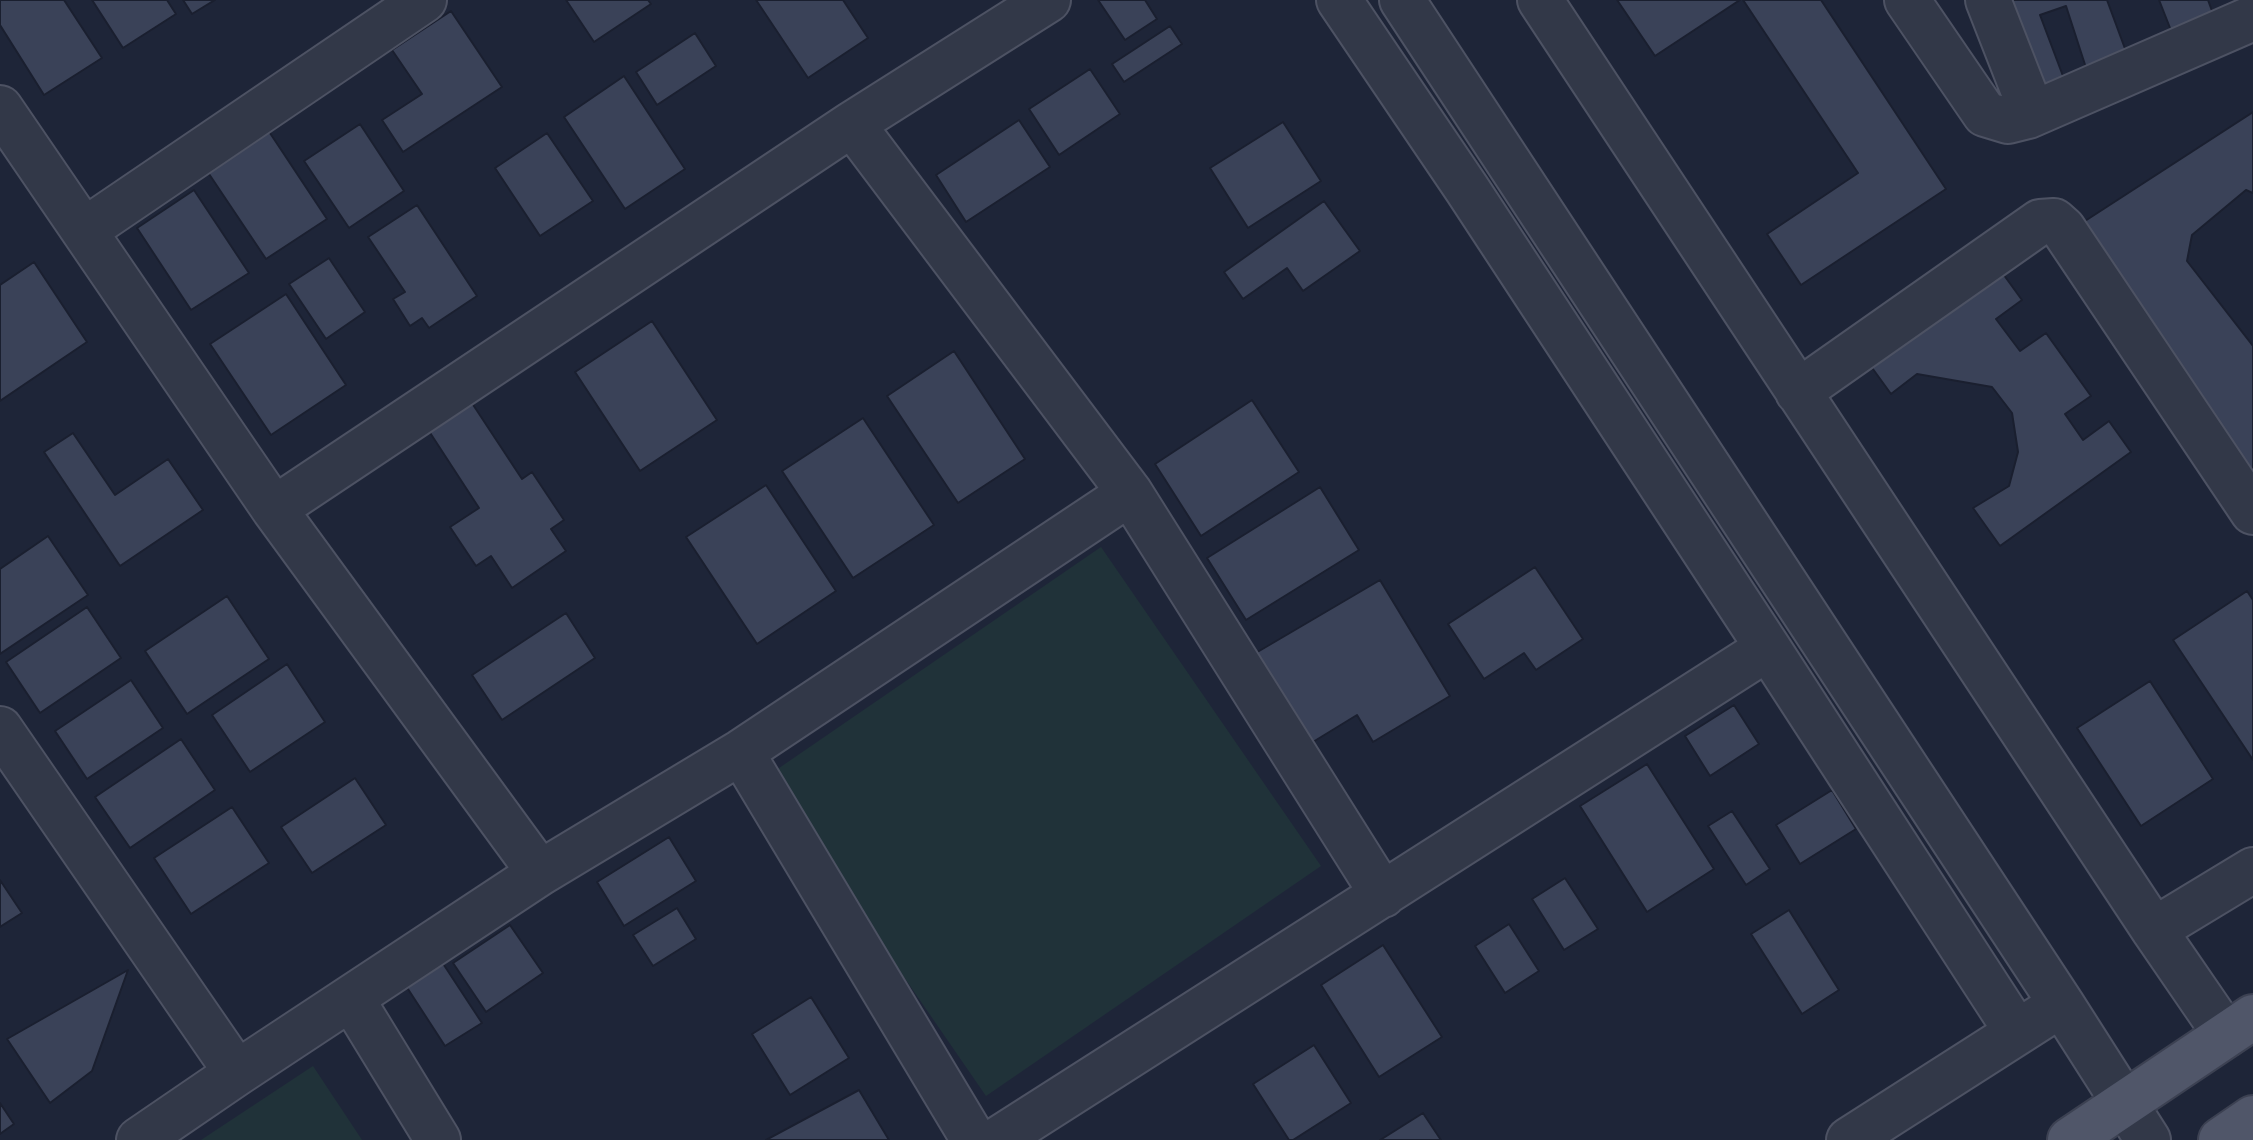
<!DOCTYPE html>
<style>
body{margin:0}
canvas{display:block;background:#1e2538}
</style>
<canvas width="2253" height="1140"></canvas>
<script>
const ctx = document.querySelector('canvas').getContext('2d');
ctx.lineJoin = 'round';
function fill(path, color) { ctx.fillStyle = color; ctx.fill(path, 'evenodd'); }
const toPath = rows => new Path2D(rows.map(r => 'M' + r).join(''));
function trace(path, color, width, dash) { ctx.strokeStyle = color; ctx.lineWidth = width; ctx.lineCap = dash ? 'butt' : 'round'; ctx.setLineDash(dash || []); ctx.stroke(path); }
const green = toPath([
 [1101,547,1321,866,986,1096,766,777],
 [313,1066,362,1140,201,1140]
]);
const building = toPath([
 [0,0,64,0,102,58,44,95,0,25,0,0],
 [92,0,167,0,176,14,123,48,92,0],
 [183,0,215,0,192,14,183,0],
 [566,0,648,0,651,4,594,42,566,0],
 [756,0,843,0,868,38,808,78,756,0],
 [1098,0,1145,0,1157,19,1125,40,1098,0],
 [1617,0,1740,0,1655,56,1617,0],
 [1743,0,1821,0,1946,189,1801,285,1767,234,1858,173,1743,0],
 [1998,0,2107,0,2127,54,2088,74,2066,6,2040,15,2066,84,2031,91,1998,0],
 [2159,0,2208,0,2215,19,2172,33,2159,0],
 [451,11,502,87,403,152,382,120,422,94,392,50,451,11],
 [1170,26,1182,44,1124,82,1112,64,1170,26],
 [695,33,716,66,657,105,636,72,695,33],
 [1090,69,1120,114,1059,155,1029,109,1090,69],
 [624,76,685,169,625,209,564,117,624,76],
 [2253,112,2253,193,2246,190,2192,235,2187,261,2253,346,2253,476,2068,232,2253,112],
 [1019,120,1050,167,966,222,936,175,1019,120],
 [1283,122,1321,181,1248,228,1210,168,1283,122],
 [360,124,404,191,349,228,304,161,360,124],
 [268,130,327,219,266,259,207,171,268,130],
 [547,133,593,201,540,236,495,168,547,133],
 [194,190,249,273,191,310,137,228,194,190],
 [1324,201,1360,251,1303,291,1287,268,1243,299,1224,272,1324,201],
 [417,205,477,296,429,328,422,318,410,326,393,299,405,292,368,237,417,205],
 [329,258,365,312,326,339,289,284,329,258],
 [34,262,87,342,0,401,0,285,34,262],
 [2001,271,2022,300,1996,319,2020,351,2046,333,2091,396,2065,414,2083,440,2109,421,2131,452,2000,546,1973,508,2009,486,2018,452,2012,413,1992,387,1917,374,1891,394,1870,365,2001,271],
 [286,294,346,385,271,435,210,344,286,294],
 [652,321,717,420,640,471,575,372,652,321],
 [954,351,1025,459,958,503,887,396,954,351],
 [466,394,522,479,532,472,564,520,551,529,566,551,512,588,491,556,476,566,450,527,479,508,423,422,466,394],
 [1252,400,1299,472,1201,536,1155,464,1252,400],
 [863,418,934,525,853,578,782,471,863,418],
 [73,433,115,495,168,459,203,510,120,566,44,452,73,433],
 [766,485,836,591,757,644,686,537,766,485],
 [1320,487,1359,550,1246,620,1207,558,1320,487],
 [48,536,88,595,0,654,0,569,48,536],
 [1535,567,1583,639,1536,670,1524,653,1484,679,1448,624,1535,567],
 [1380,580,1450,696,1373,742,1357,715,1308,745,1254,654,1380,580],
 [2247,591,2253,600,2253,760,2173,640,2247,591],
 [227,596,269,659,187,714,145,651,227,596],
 [87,607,121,658,40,713,6,662,87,607],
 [566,613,595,658,502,720,472,675,566,613],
 [287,664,325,722,250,772,212,715,287,664],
 [131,680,163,728,87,779,55,731,131,680],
 [2150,681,2213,779,2141,826,2077,728,2150,681],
 [1734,705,1759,744,1710,776,1685,736,1734,705],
 [181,739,215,790,130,848,95,797,181,739],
 [1647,764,1714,869,1647,912,1580,806,1647,764],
 [355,778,386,825,312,873,281,827,355,778],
 [1832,790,1856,829,1800,864,1776,825,1832,790],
 [232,807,269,863,191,914,154,858,232,807],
 [1732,811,1770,869,1746,885,1708,826,1732,811],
 [669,837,696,881,624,926,597,882,669,837],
 [1565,878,1598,929,1564,950,1532,899,1565,878],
 [0,880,22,913,0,927,0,880],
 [677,908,696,939,653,966,633,935,677,908],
 [1789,910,1839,990,1802,1014,1751,934,1789,910],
 [1509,924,1539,971,1505,993,1475,946,1509,924],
 [510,925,543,973,486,1012,453,963,510,925],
 [1383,945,1442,1037,1379,1077,1321,985,1383,945],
 [442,962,482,1023,445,1046,406,986,442,962],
 [128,970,92,1071,50,1103,7,1039,128,970],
 [811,997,849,1058,790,1095,752,1034,811,997],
 [1314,1045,1351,1103,1293,1140,1289,1140,1253,1084,1314,1045],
 [859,1090,889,1140,766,1140,859,1090],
 [0,1103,14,1124,0,1134,0,1103],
 [1423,1113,1441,1140,1380,1140,1423,1113]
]);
const minor = toPath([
 [1339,0,1467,189,1768,648,2017,1032],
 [1402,0,2062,1005,2148,1140],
 [1540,0,2154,930,2226,1035],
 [1907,0,1985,114,2008,121,2028,116,2253,18],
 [1988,0,2024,92,2028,116],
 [0,108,274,509,540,873],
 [852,124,1130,493,1383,895],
 [85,230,424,0],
 [1798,392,2040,222,2054,221,2063,229,2253,512],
 [274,509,852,124,1048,0],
 [0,729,237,1073],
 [741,752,974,1140],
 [2154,930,2253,870],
 [351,998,438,1140],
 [139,1140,237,1073,540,873,741,752,1130,493],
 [997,1140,1768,648],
 [1849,1140,2043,1016]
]);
const major = toPath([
 [2070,1140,2253,1017],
 [2221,1140,2253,1118]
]);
fill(green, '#203239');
fill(building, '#3a4258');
trace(building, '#1a1f2f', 2);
trace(minor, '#4d5263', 48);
trace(major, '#3c4152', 48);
trace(minor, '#323848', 44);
trace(major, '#505669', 44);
</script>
